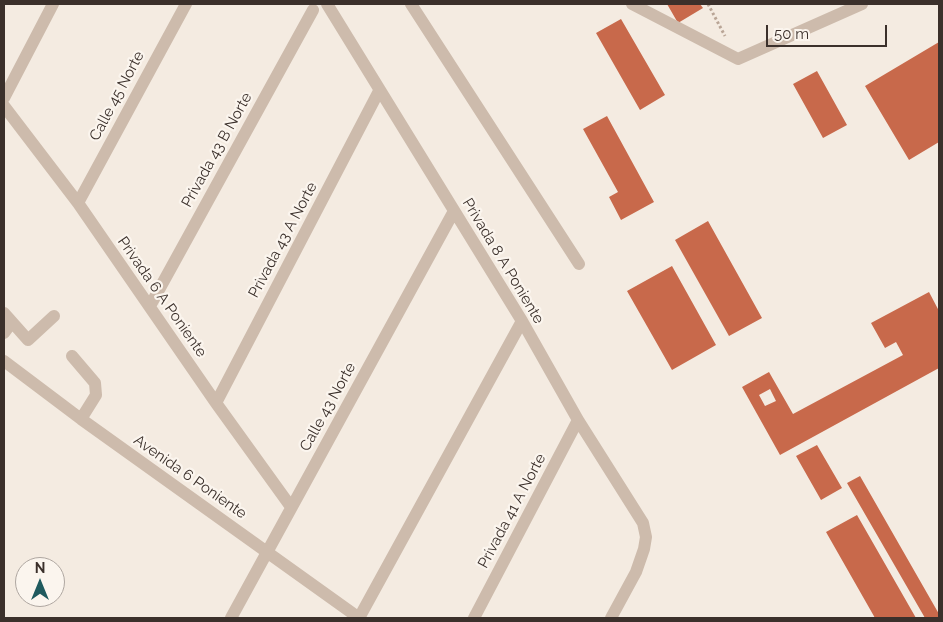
<!DOCTYPE html>
<style>
body{margin:0}
#map{position:relative;width:943px;height:622px;overflow:hidden;background:#f4ebe1;font-family:Raleway,sans-serif}
canvas{display:block}
.frame{position:absolute;inset:0;border:5px solid #3b302b;pointer-events:none}
.north{position:absolute;left:15px;top:557px;width:50px;height:50px;box-sizing:border-box;background:#fbf5ee;border:1px solid #aea6a0;border-radius:50%;rotate:0deg;font-size:14px;font-weight:700;line-height:20px;text-align:center;color:#3b302b}
.north::after{content:'';display:block;margin:auto;width:18px;height:22px;background:#1f5a5e;clip-path:polygon(50% 0,100% 100%,50% 72%,0 100%)}
.scale{position:absolute;left:766px;top:25px;width:121px;height:22px;box-sizing:border-box;border:2px solid #3b302b;border-top:0;padding-left:6px;font-size:15px;line-height:18px;white-space:nowrap;color:#3b302b;-webkit-text-stroke:4px #fbf5ee;paint-order:stroke}
</style>
<div id="map">
<canvas width="943" height="622"></canvas>
<div class="frame"></div>
<div class="north">N</div>
<div class="scale">50 m</div>
</div>
<script>
const ctx = document.querySelector('canvas').getContext('2d');
ctx.lineJoin = 'round';
function fill(path, color) { ctx.fillStyle = color; ctx.fill(path, 'evenodd'); }
const toPath = rows => new Path2D(rows.map(r => 'M' + r).join(''));
function trace(path, color, width, dash) { ctx.strokeStyle = color; ctx.lineWidth = width; ctx.lineCap = dash ? 'butt' : 'round'; ctx.setLineDash(dash || []); ctx.stroke(path); }
function write(font, color, halo, rows, align = 'center') {
  ctx.font = font + ' Raleway,sans-serif'; ctx.lineWidth = 4.5; ctx.setLineDash([]); ctx.textBaseline = 'middle'; ctx.strokeStyle = halo; ctx.fillStyle = color; for (const [text, x, y, turn = 0] of rows) {
    ctx.save(); ctx.translate(x, y); ctx.rotate((+turn || 0) * Math.PI / 180); ctx.textAlign = isNaN(turn) ? turn : align; if (halo) ctx.strokeText(text, 0, 0); ctx.fillText(text, 0, 0); ctx.restore();
  }
}
const building = toPath([
 [667,4,700,4,703,8,678,23],
 [621,19,665,95,640,110,596,33],
 [939,42,939,142,909,160,865,86],
 [817,71,847,125,823,138,793,84],
 [607,116,654,202,621,220,609,197,618,192,583,129],
 [708,221,762,318,729,336,675,240],
 [672,266,716,345,672,370,627,291],
 [929,292,939,311,939,368,780,455,742,387,769,372,793,414,903,355,896,342,885,348,871,323],
 [770,389,776,401,765,406,759,395],
 [817,445,842,488,821,500,796,456],
 [860,476,939,614,939,618,925,618,847,483],
 [857,515,916,618,875,618,826,532]
]);
const path = toPath([
 [708,4,725,36]
]);
const minor = toPath([
 [327,4,522,321,578,420,643,523,646,537,644,549,636,572,611,618],
 [411,4,579,264],
 [632,4,738,59,862,4],
 [4,98,53,4],
 [4,106,78,203,216,403,291,507],
 [78,203,186,4],
 [150,306,313,10],
 [4,313,28,340,54,316],
 [4,333,12,322],
 [72,356,95,383,96,395,81,419],
 [4,361,81,419,359,618],
 [216,403,379,91],
 [231,618,454,211],
 [359,618,522,321],
 [474,618,578,420]
]);
const streetNames = [
 ["Calle 45 Norte",117,96,-62],
 ["Privada 43 B Norte",217,150,-61],
 ["Privada 43 A Norte",283,240,-62],
 ["Privada 8 A Poniente",503,261,59],
 ["Privada 6 A Poniente",162,297,55],
 ["Calle 43 Norte",328,407,-61],
 ["Avenida 6 Poniente",190,477,35],
 ["Privada 41 A Norte",512,511,-62]
];
fill(building, '#c8694b');
trace(path, '#b9a596', 3, [2.5, 2.5]);
trace(minor, '#cdbbac', 12);
write('15px', '#3b302b', '#fbf5ee', streetNames);
</script>
